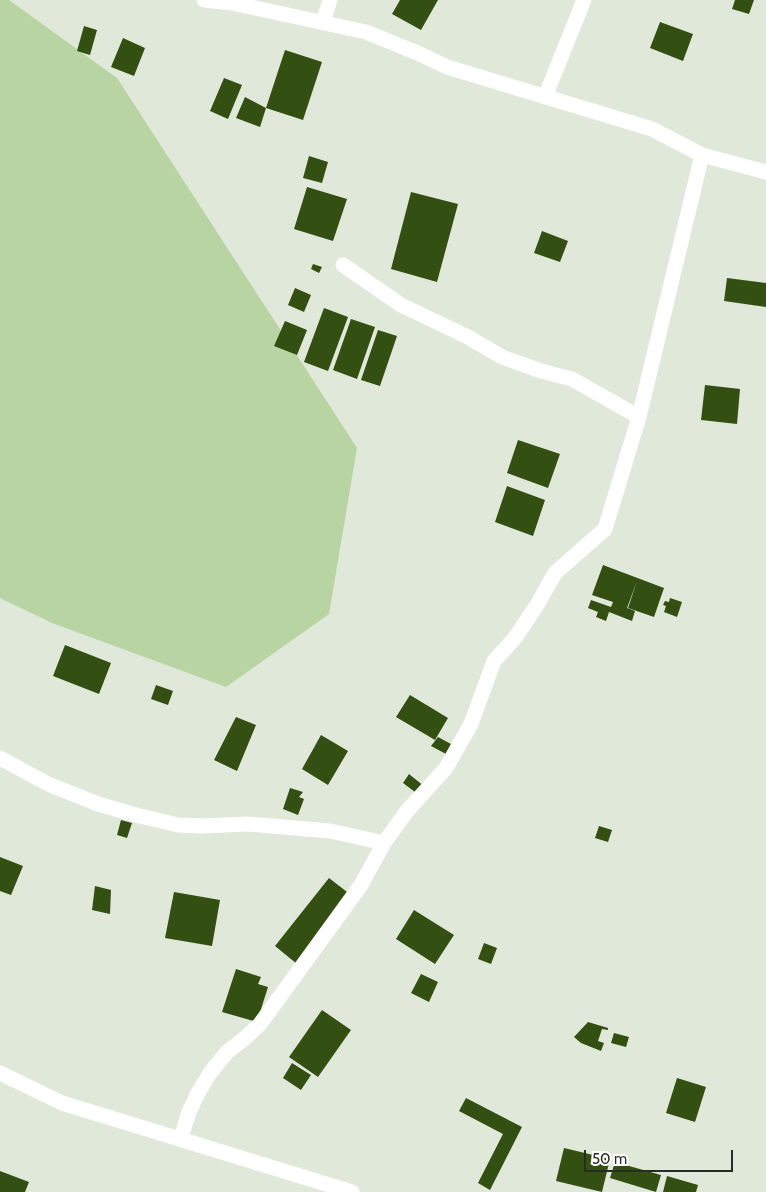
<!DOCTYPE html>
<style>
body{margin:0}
#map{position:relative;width:766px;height:1192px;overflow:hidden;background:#e0e8d9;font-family:Cabin,sans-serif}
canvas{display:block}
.scale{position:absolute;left:584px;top:1150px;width:149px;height:22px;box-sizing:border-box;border:2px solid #292c26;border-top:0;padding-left:6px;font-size:15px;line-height:18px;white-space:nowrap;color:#292c26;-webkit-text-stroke:4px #fff;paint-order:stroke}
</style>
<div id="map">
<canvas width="766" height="1192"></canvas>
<div class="scale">50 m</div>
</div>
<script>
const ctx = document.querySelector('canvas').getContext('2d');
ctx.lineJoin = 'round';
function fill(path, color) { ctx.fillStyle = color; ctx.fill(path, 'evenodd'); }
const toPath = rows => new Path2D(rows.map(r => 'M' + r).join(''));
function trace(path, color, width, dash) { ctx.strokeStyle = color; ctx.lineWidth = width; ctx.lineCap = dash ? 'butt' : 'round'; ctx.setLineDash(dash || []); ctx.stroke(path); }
const green = toPath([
 [0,0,9,0,117,78,357,448,329,614,226,687,52,623,0,598]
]);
const building = toPath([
 [400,0,438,0,421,30,392,14],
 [735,0,754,0,749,14,732,9],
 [660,22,693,34,683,61,650,48],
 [84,26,97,30,90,55,77,51],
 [123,38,145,48,134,76,111,67],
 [285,50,322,62,303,120,266,108],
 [224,78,242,85,228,119,210,111],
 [245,97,266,108,260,127,236,118],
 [309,156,328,162,322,183,303,178],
 [307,187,347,199,333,241,294,229],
 [411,192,458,204,437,282,391,269],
 [542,231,568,241,560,262,534,253],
 [313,264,322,267,319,273,311,269],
 [727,278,766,283,766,307,724,301],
 [295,288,311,295,304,312,288,305],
 [324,308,348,317,328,371,304,362],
 [351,319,375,327,357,379,333,370],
 [285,321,307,330,297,355,274,346],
 [378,330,397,336,380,386,361,380],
 [705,385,740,389,737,424,701,420],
 [518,440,560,454,548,488,507,473],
 [507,486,545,500,533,536,495,522],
 [603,565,664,588,654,617,628,608,637,581,627,608,635,611,632,621,609,612,606,621,596,617,598,612,588,608,591,600,611,607,613,602,592,595],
 [670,598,682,602,677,617,664,612,666,606,663,605,665,601,669,602],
 [65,645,111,663,99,694,53,676],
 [156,685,173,691,168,705,151,699],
 [410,695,448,718,435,740,396,717],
 [236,717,256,725,237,771,214,760],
 [321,735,348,751,328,785,302,769],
 [438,737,451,744,446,754,431,746],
 [409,774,425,787,419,795,403,783],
 [290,788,303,792,299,797,304,799,298,815,283,809],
 [121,820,132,823,127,838,117,835],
 [599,826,612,830,608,842,595,838],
 [0,857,23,866,11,895,0,891],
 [329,878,351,895,297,964,275,946],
 [95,886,111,890,110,914,92,910],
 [174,892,220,900,212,946,165,938],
 [414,910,454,935,435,964,396,939],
 [484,943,497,948,491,964,478,959],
 [236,969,261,977,258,984,268,987,257,1022,222,1012],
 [421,974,438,982,429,1002,411,993],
 [322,1010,351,1030,318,1077,289,1057],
 [588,1022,608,1028,608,1030,602,1029,598,1041,604,1043,601,1051,581,1043,574,1037],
 [614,1033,629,1037,626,1047,611,1043],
 [292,1063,311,1075,301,1090,283,1078],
 [677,1078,706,1087,695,1122,666,1113],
 [466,1098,522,1127,490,1190,478,1183,503,1134,459,1111],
 [564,1148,610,1159,602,1192,556,1181],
 [615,1162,661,1175,656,1192,610,1178],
 [0,1171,29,1182,25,1192,0,1192],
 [667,1176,698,1185,696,1192,663,1192]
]);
const minor = toPath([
 [204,0,232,3,366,32,420,54,447,67,652,129,702,155,766,172],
 [323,22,330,0],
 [545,97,584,0],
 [343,265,401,305,468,337,502,357,541,371,572,379,639,417],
 [0,758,48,784,98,804,136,815,178,825,202,826,248,824,330,831,384,843],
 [0,1073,62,1103,352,1192],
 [181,1138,189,1112,198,1093,210,1073,227,1052,245,1038,260,1024,361,885,384,843,407,811,446,768,471,724,494,661,515,638,537,605,555,573,605,529,639,417,702,155]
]);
fill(green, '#b9d4a3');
fill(building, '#334f12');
trace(minor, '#fff', 15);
</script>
